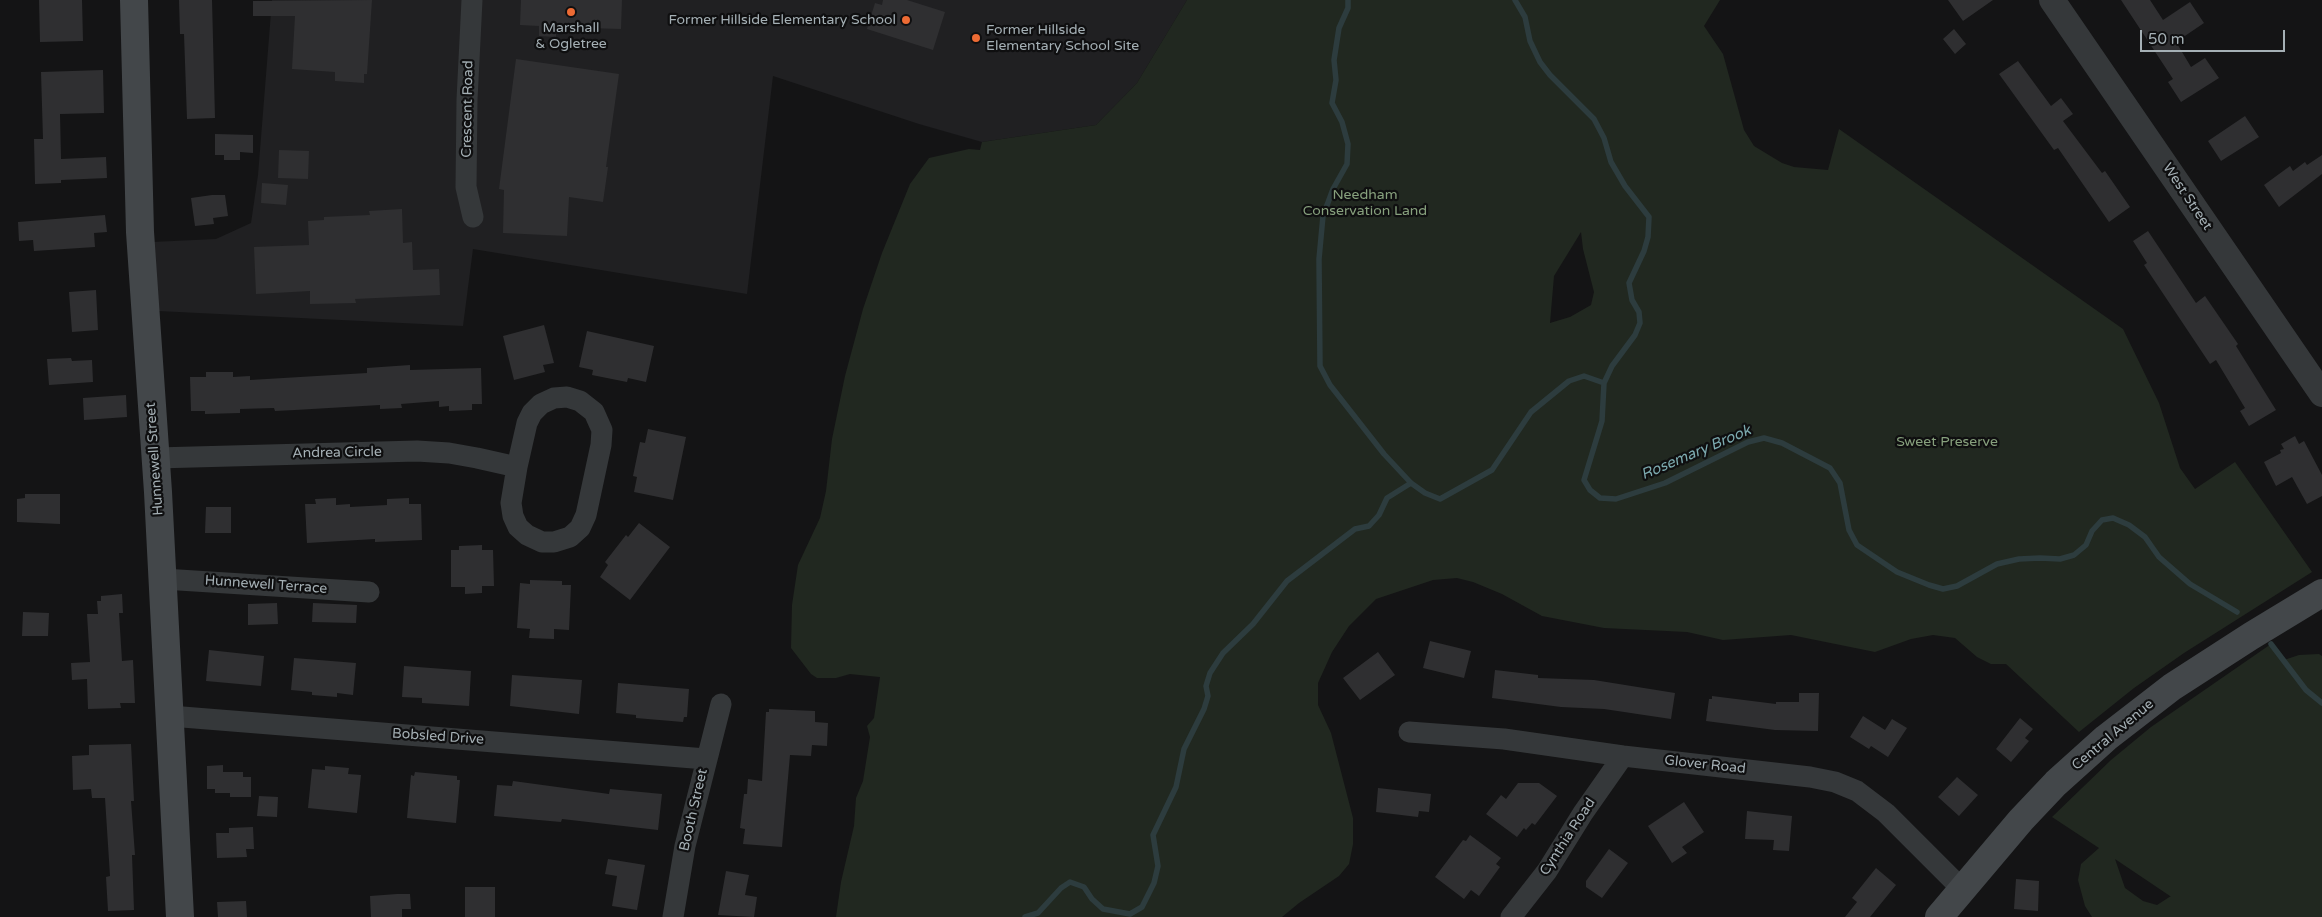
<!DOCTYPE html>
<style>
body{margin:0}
#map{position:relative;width:2322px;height:917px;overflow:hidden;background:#141415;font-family:"Varela Round",sans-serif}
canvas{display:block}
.scale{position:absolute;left:2140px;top:30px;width:145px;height:22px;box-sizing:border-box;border:2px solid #a5b0b5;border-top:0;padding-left:6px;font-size:15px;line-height:18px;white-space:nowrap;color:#a5b0b5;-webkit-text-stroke:4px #0f0f10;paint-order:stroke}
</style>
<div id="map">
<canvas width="2322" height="917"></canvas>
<div class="scale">50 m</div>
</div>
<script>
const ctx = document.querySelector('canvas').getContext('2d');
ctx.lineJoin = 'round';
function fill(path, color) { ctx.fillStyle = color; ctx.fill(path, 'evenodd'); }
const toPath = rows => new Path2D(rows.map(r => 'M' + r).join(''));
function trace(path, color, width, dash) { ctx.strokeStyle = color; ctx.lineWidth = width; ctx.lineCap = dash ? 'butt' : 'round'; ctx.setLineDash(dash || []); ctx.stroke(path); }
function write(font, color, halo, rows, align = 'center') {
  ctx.font = font + ' "Varela Round",sans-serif'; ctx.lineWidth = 4.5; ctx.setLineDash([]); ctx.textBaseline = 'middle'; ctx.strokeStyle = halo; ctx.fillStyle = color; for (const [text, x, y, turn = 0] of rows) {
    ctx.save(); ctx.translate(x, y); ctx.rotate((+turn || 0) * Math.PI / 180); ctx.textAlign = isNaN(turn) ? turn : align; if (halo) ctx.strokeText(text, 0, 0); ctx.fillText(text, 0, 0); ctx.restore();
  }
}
const built = toPath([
 [272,0,1187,0,1137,83,1096,125,982,142,919,124,773,76,747,294,473,249,463,326,158,311,152,242,216,239,251,223,258,175]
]);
const green = toPath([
 [1187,0,1720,0,1704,26,1723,54,1744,130,1754,146,1782,163,1794,167,1828,170,1839,129,2123,329,2159,403,2180,468,2195,489,2235,462,2312,572,2184,653,2134,688,2079,732,2006,664,1991,664,1977,657,1955,638,1933,635,1911,639,1875,652,1791,635,1723,640,1687,632,1604,628,1542,616,1502,594,1473,582,1457,578,1433,580,1376,599,1349,626,1332,652,1318,683,1318,705,1331,733,1353,818,1353,844,1349,864,1339,876,1299,903,1282,917,836,917,841,882,854,826,856,798,863,781,870,737,867,726,874,718,880,677,850,674,836,678,817,678,811,674,791,648,792,605,798,565,820,518,826,491,832,439,845,376,863,309,882,253,910,184,929,158,969,149,980,150,982,142,1096,125,1137,83],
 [1581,232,1583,249,1594,292,1591,305,1570,317,1550,323,1554,276],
 [2271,644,2284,660,2299,655,2319,654,2322,656,2322,917,2092,917,2085,906,2078,880,2081,864,2099,848,2052,817,2111,760,2151,727],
 [2115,859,2170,896,2171,896,2157,905,2143,901,2125,888]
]);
const stream = toPath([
 [1348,0,1348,8,1339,28,1334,60,1336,80,1332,103,1342,122,1348,144,1347,164,1333,189,1323,216,1319,259,1320,366,1330,385,1384,454,1411,483,1425,493,1440,499,1492,470,1531,412,1569,381,1584,376,1604,383],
 [1515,0,1525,17,1530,41,1540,62,1550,75,1594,119,1604,138,1611,162,1625,186,1649,217,1648,237,1644,251,1629,283,1632,300,1639,312,1640,323,1635,335,1612,366,1604,383,1602,421,1584,480,1590,490,1600,498,1616,499,1665,483,1748,442,1764,438,1782,443,1830,468,1840,483,1849,530,1857,545,1897,572,1929,585,1943,589,1957,586,1997,564,2019,559,2040,558,2060,559,2074,555,2086,545,2092,531,2102,520,2113,518,2129,525,2145,537,2159,557,2190,584,2237,612],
 [2271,644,2306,690,2322,703],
 [1025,917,1038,913,1061,888,1070,882,1084,887,1092,899,1103,909,1130,914,1142,907,1154,883,1158,866,1153,835,1176,787,1184,749,1204,709,1208,696,1206,686,1210,673,1223,653,1253,624,1287,581,1355,529,1369,526,1379,515,1387,498,1411,483]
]);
const building = toPath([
 [39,0,82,0,83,41,40,42],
 [179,0,212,0,215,118,187,119,184,34,180,34],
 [372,0,367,74,364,74,364,83,335,81,335,72,292,69,295,16,253,16,253,1],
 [521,0,622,0,621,29,556,27,556,37,539,36,539,26,520,25],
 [883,0,907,0,945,12,933,50,867,29,875,3,882,5],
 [1948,0,1993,0,1963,21],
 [2121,0,2150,0,2163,20,2190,2,2204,23,2176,42,2191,67,2205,58,2219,78,2181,102,2168,82,2173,79],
 [1954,29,1966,44,1955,54,1943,39],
 [516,59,619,74,606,167,608,167,603,202,569,197,567,236,503,233,504,190,499,189],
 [2018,61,2051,106,2061,98,2073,114,2063,121,2102,173,2105,171,2130,207,2109,222,2058,148,2054,150,1999,74],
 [103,70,104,113,60,114,61,159,106,157,107,178,61,180,61,183,35,184,34,139,43,139,41,72],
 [2245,116,2259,137,2221,161,2208,141],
 [215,134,253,135,253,153,240,152,240,160,224,160,224,155,215,155],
 [279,150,309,151,308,179,278,178],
 [2322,155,2322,174,2279,207,2264,185,2290,166,2293,171,2305,162,2307,165],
 [262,183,288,185,286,205,261,203],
 [212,195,225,195,228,216,213,218,214,224,195,226,191,198],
 [402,209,403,243,412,242,413,270,439,269,440,295,355,299,356,303,310,304,310,291,256,294,254,247,309,245,308,221,324,220,324,217,370,215,369,211],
 [105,215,107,232,94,233,95,247,34,251,33,240,19,241,18,222],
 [2148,231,2196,303,2205,296,2238,344,2236,346,2276,410,2249,426,2240,411,2245,408,2216,360,2210,364,2144,265,2147,263,2133,241],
 [96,290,98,330,72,332,69,292],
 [544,325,554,363,543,365,545,372,514,380,503,336],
 [587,331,654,346,646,382,628,378,627,382,592,375,593,370,579,367],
 [71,358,72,361,92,360,93,382,49,385,47,359],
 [410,365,410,370,481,368,482,404,472,404,472,410,449,411,449,406,439,407,439,401,401,404,402,408,380,409,380,405,295,410,275,411,274,408,240,409,240,413,205,414,205,411,191,411,190,377,206,377,206,372,233,372,233,377,250,376,250,380,367,373,367,368],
 [126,395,127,417,84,420,83,398],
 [648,429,686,437,673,500,634,492,637,477,633,476,640,442,645,443],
 [2295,436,2299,444,2304,441,2322,475,2322,496,2307,504,2292,477,2276,486,2264,462,2281,453,2280,450,2284,449,2281,444],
 [25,494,60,494,60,524,17,522,17,499,25,498],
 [336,498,336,505,350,504,350,507,387,505,387,499,409,498,409,504,421,504,422,540,375,542,375,539,307,543,305,504,316,504,315,499],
 [206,507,231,507,231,533,205,533],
 [639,523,670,547,630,600,600,577,608,565,605,562,626,535,628,537],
 [482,545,482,550,493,550,494,586,482,586,482,593,465,594,465,587,451,587,451,550,459,550,459,546],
 [530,580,562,581,562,585,571,585,569,630,554,629,554,639,529,638,530,629,517,628,520,583,530,584],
 [122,594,123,613,119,613,122,661,133,660,135,703,120,703,121,708,88,709,87,679,72,680,71,663,90,662,87,614,98,614,97,601,101,601,101,596],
 [277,603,278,624,248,625,248,604],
 [313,603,357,605,356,623,312,622],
 [23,612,49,613,48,636,22,636],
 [1430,641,1471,651,1464,678,1423,668],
 [209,650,264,656,261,686,206,681],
 [1378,652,1395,675,1360,700,1343,678],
 [294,658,356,663,353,695,337,693,337,697,312,695,312,692,291,690],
 [404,666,471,671,469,706,422,703,422,698,402,697],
 [1495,670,1538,675,1538,678,1594,680,1675,693,1671,719,1604,709,1561,707,1492,698],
 [512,675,582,680,579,714,510,706],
 [618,683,689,689,687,717,684,717,683,722,636,718,636,715,616,713],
 [1799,693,1819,693,1818,731,1775,730,1706,721,1709,699,1712,699,1712,696,1776,704,1776,702,1799,702],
 [769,709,815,711,815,722,828,723,827,746,812,745,811,756,790,755,782,847,743,844,745,829,740,828,744,794,747,794,748,779,762,781,766,712,769,712],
 [1863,716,1885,730,1892,719,1907,728,1888,757,1871,746,1869,749,1850,737],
 [2020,718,2033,729,2025,738,2029,741,2011,762,1996,749],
 [131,744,134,801,131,801,135,855,132,855,134,910,108,911,106,877,110,876,105,798,92,798,91,789,73,790,72,756,89,755,89,745],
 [223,765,223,772,243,772,243,777,251,777,251,797,230,797,230,793,215,793,215,789,207,789,207,766],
 [325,766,349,768,348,774,361,775,357,813,308,808,312,769,325,770],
 [415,772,457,776,457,780,460,780,456,823,407,818,411,775,414,776],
 [1957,777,1978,795,1959,816,1938,797],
 [513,781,609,794,610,789,662,794,658,830,562,819,561,822,494,816,497,785,512,786],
 [1518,783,1539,783,1557,796,1535,825,1532,823,1526,830,1524,828,1517,837,1486,814,1501,795,1506,799],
 [1378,788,1431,794,1429,812,1419,811,1418,817,1376,812],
 [259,796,278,797,277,817,257,816],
 [1684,802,1704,832,1682,847,1687,853,1672,863,1648,826],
 [1747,811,1792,816,1789,851,1773,850,1774,840,1745,839],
 [253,827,254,849,246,849,247,857,217,858,216,833,229,833,229,828],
 [1470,835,1501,858,1496,864,1500,867,1479,896,1471,890,1464,899,1435,877,1463,840,1466,841],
 [1609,849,1628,863,1602,898,1586,887,1586,881],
 [608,859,645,865,637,910,612,906,617,876,605,874],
 [1876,868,1896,885,1870,917,1845,917,1857,902,1852,898],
 [726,871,749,875,745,895,757,897,754,917,718,915],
 [2016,879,2039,881,2038,911,2014,909],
 [465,887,495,887,495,917,465,917],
 [397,894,410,894,411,909,402,909,402,917,371,917,370,896],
 [246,901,247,917,218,917,217,902]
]);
const minor = toPath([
 [472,0,467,100,466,187,473,217],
 [156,458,417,451,449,453,477,458,517,467,511,503,513,516,518,527,527,535,542,542,554,542,570,537,580,528,586,515,601,445,602,430,594,412,580,401,567,397,554,398,541,404,532,413,527,423,517,467],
 [163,579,369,592],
 [170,716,706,759],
 [1409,732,1504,739,1623,756,1810,777,1835,782,1857,791,1886,813,1962,889],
 [673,917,685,846,721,704],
 [1511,917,1547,871,1583,813,1623,756]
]);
const tertiary = toPath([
 [2052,0,2322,394]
]);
const secondary = toPath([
 [134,0,140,232,158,492,180,917],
 [1939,917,2021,820,2056,783,2106,738,2172,687,2251,636,2322,593]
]);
const markers = [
 [571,12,5,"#ed6b34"],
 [906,20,5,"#ed6b34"],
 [976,38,5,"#ed6b34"]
];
const poiNames = [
 ["Former Hillside Elementary School",896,20],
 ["Marshall",571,28,"center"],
 ["& Ogletree",571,44,"center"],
 ["Former Hillside",986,30,"left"],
 ["Elementary School Site",986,46,"left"]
];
const streetNames = [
 ["Crescent Road",468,109,-89],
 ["West Street",2187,197,56],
 ["Andrea Circle",337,453,-1],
 ["Hunnewell Street",155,459,-94],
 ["Hunnewell Terrace",266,585,4],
 ["Central Avenue",2113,735,-40],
 ["Bobsled Drive",438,737,4],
 ["Glover Road",1705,765,6],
 ["Booth Street",694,810,-77],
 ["Cynthia Road",1568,837,-57]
];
const parkNames = [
 ["Needham",1365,195],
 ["Conservation Land",1365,211],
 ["Sweet Preserve",1947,442]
];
const waterNames = [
 ["Rosemary Brook",1696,453,-23]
];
fill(built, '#202022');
fill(green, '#212820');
trace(stream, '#2d3c3e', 5.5);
fill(building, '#2f2f31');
trace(minor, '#35383a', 21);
trace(tertiary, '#35383a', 26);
trace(secondary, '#43474a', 28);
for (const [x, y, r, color] of markers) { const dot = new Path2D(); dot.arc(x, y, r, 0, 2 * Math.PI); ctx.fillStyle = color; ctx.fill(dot); trace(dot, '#0f0f10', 2); }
write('14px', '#a5b0b5', '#0f0f10', poiNames, 'right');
write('14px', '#a5b0b5', '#0f0f10', streetNames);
write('14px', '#87a07d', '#0f0f10', parkNames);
write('italic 15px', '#7dabb0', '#0f0f10', waterNames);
</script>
